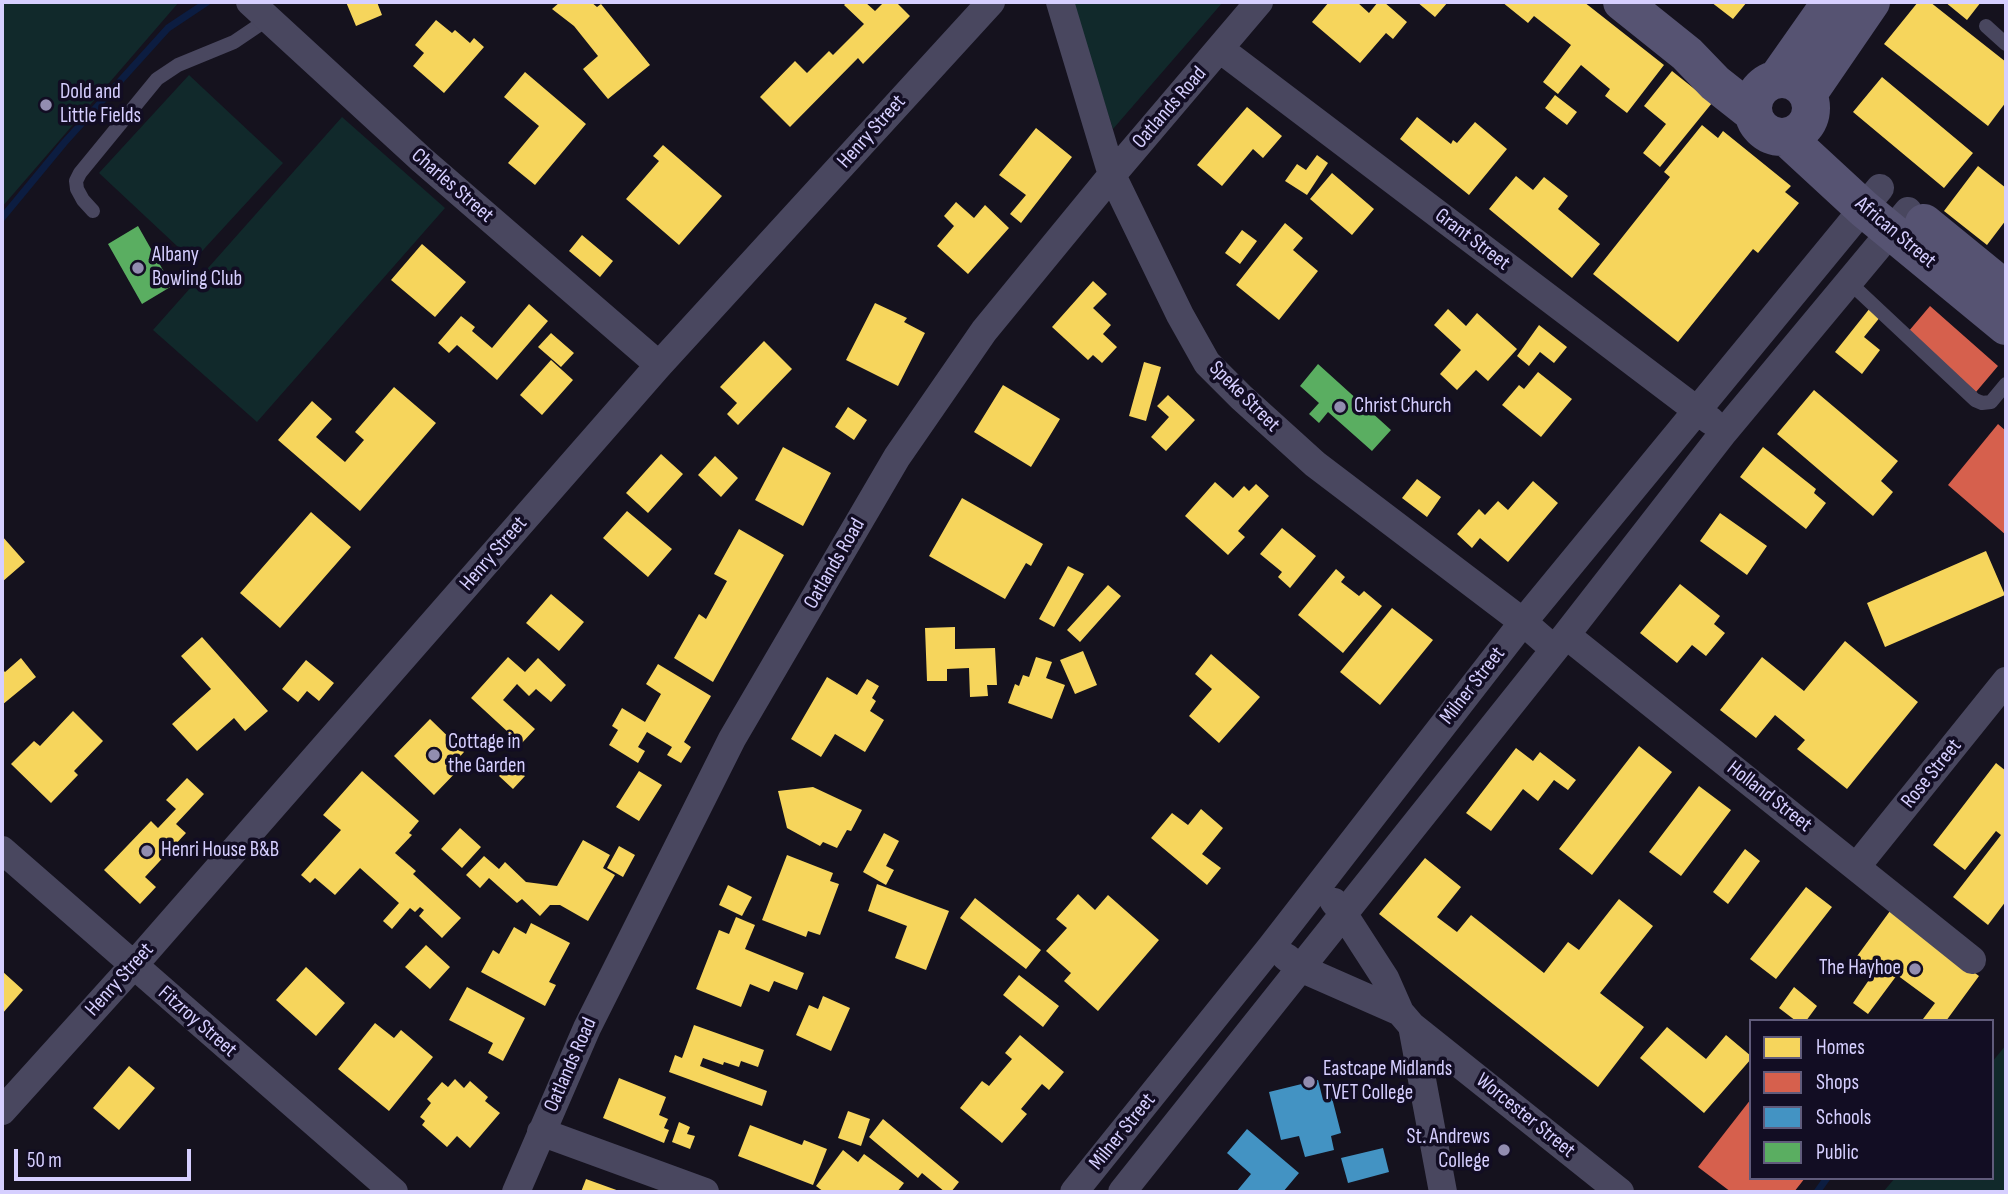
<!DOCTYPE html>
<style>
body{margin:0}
#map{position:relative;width:2008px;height:1194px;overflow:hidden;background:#15121e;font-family:"Sofia Sans Condensed",sans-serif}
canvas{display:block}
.frame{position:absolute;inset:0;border:4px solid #d6cfff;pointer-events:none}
.legend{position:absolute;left:1749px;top:1019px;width:245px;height:161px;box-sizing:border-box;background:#120d23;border:2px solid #605b7b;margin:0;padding:9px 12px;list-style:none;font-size:21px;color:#d6cfff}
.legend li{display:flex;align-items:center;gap:14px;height:35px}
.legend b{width:35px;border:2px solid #605b7b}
.scale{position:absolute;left:14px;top:1149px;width:177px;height:32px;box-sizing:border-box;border:4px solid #d6cfff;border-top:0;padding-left:9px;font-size:21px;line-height:24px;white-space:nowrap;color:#d6cfff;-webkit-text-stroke:5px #120d23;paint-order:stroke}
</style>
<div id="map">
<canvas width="2008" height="1194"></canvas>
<div class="frame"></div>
<ul class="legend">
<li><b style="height:19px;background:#f6d55c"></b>Homes</li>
<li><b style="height:19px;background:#d6604d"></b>Shops</li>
<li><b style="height:19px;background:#4393c3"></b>Schools</li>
<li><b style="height:19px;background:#5aae61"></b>Public</li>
</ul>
<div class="scale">50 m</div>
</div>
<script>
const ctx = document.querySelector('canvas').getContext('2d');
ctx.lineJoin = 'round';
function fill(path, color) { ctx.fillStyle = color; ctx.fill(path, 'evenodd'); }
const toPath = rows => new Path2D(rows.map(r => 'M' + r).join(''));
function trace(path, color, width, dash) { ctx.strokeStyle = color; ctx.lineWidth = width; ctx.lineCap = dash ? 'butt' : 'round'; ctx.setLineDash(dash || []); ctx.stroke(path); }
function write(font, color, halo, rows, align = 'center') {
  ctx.font = font + ' "Sofia Sans Condensed",sans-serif'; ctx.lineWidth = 7; ctx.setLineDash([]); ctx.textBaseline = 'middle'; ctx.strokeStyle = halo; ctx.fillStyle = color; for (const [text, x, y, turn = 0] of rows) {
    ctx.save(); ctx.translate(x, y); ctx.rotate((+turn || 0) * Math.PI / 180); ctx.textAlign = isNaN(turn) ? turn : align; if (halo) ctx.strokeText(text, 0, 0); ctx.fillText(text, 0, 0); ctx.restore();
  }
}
const green = toPath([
 [2,2,179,2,2,207],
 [1072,2,1223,2,1113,129],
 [189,75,283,163,193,261,99,173],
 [342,117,445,208,257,422,153,330],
 [2006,1045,2006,1192,1883,1192,1895,1178,1992,1178,1992,1062]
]);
const homes = toPath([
 [346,2,377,2,382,15,356,26],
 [560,2,591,2,597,7,601,4,650,65,608,99,583,69,598,56,574,26,552,9],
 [847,2,865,2,875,11,884,2,896,2,910,16,863,64,858,58,790,127,760,97,795,61,807,73,829,51,833,55,864,24,844,5],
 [1329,2,1357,2,1369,13,1378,2,1384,2,1407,22,1393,39,1386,33,1360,63,1312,22],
 [1417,2,1448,2,1435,17],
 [1502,2,1584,2,1664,65,1627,113,1605,96,1610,89,1581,65,1558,94,1543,82,1571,45,1534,16,1528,23],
 [1711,2,1747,2,1733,19],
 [1918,2,1930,2,2006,62,2006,102,1988,126,1884,44],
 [1945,2,1981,2,1967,20],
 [436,20,452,33,455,30,470,43,474,38,484,47,444,93,413,66,424,53,415,45],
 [1672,71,1712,103,1660,167,1643,153,1666,124,1644,106],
 [525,72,586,124,535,185,508,163,539,126,504,97],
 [1882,77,1973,153,1944,188,1853,112],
 [1555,95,1577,112,1567,125,1545,108],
 [1247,107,1282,136,1263,158,1253,149,1222,186,1197,165],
 [1417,117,1451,144,1453,140,1457,143,1475,122,1507,149,1469,195,1400,139],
 [1702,125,1718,138,1723,131,1791,186,1785,192,1799,203,1758,253,1753,249,1678,342,1593,274,1670,177,1664,172],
 [1036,128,1072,157,1021,223,1010,214,1026,195,999,175],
 [663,145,722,196,679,245,626,199,659,161,653,156],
 [1317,155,1328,163,1307,195,1285,181,1297,164,1306,170],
 [1978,166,2006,188,2006,220,1987,245,1944,211],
 [1332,173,1374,209,1352,235,1310,199],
 [1516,176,1533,190,1544,177,1568,196,1558,209,1600,244,1572,278,1489,209],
 [956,202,974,218,985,205,1009,228,968,274,937,246,954,226,944,216],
 [1285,223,1303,238,1293,250,1318,271,1279,320,1236,285],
 [1242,230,1257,241,1240,264,1225,253],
 [582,235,613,261,600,277,569,251],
 [422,244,466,282,435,317,391,280],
 [1093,281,1107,294,1093,308,1111,325,1103,334,1117,347,1102,363,1093,355,1088,360,1052,327],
 [875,303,907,318,904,322,925,333,898,386,846,360],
 [529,304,548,321,497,380,457,345,449,353,438,343,461,316,475,327,472,331,492,348],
 [1870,308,1881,316,1864,337,1880,350,1862,374,1835,352],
 [1448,309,1466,326,1477,313,1517,349,1488,381,1476,370,1457,390,1440,374,1461,350,1434,325],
 [1539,325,1567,347,1554,363,1540,352,1529,366,1517,356],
 [551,333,574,353,561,367,538,347],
 [764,341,792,369,738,425,727,414,737,403,720,387],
 [551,360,573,380,542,415,520,395],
 [1144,362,1161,367,1146,421,1129,416],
 [1538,372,1572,399,1541,437,1502,405,1519,385,1524,389],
 [1003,385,1060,419,1031,467,974,432],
 [394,387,436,423,360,511,278,440,312,401,332,419,316,437,345,462,364,440,355,432],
 [1814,390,1898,461,1881,481,1893,492,1873,516,1777,434],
 [1168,395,1195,420,1166,451,1151,437,1169,417,1157,406],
 [848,407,867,420,854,440,835,427],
 [783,447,831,473,803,526,755,500],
 [1763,447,1816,489,1814,493,1826,503,1806,529,1740,477],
 [661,454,683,474,648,513,626,493],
 [715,456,738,478,721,497,698,475],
 [1417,479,1441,497,1427,517,1402,498],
 [1533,481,1558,503,1508,562,1480,538,1472,548,1457,534,1479,509,1485,515,1498,501,1508,510],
 [1215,482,1233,498,1244,486,1249,491,1256,484,1269,496,1238,531,1245,537,1228,555,1185,516],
 [962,498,1043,544,1031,566,1026,563,1005,599,929,556],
 [627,511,672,549,648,577,603,538],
 [311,512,351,547,280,628,240,593],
 [1720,513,1767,546,1747,575,1700,541],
 [1282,528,1316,556,1290,588,1278,577,1282,572,1260,554],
 [739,529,784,555,713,682,674,658,699,614,706,619,727,581,714,574],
 [2,536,25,562,2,582],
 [1986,551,2005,595,1885,647,1867,603],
 [1068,566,1084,574,1054,627,1039,619],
 [1336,569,1345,577,1341,582,1359,596,1364,591,1382,606,1343,653,1298,615],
 [1680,584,1720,616,1714,624,1725,633,1706,656,1692,645,1677,663,1640,633],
 [1108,585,1121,596,1080,642,1067,630],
 [551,594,584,622,559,651,526,623],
 [1392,608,1433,640,1380,705,1340,672],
 [955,627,955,649,995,648,997,685,987,685,988,696,970,697,969,668,947,669,947,681,927,681,925,628],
 [202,637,268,711,245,731,234,718,197,751,172,724,211,689,181,656],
 [1845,641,1918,702,1847,789,1797,749,1805,740,1775,715,1756,738,1720,710,1762,657,1804,691],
 [1083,651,1097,685,1075,694,1060,660],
 [1211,654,1260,697,1219,743,1189,716,1212,689,1195,674],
 [508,657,525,672,538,658,566,685,551,702,536,689,529,696,517,684,503,700,535,729,521,744,471,698],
 [1036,657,1052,662,1046,678,1065,685,1052,719,1008,703,1015,684,1019,686,1023,675,1029,677],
 [21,658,36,677,2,705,2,669,5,672],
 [306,660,334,683,319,701,307,691,298,702,282,689],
 [658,664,711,696,684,742,691,747,681,763,667,755,672,747,647,732,638,747,645,751,638,763,609,745,618,730,612,726,622,708,645,722,661,694,646,684],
 [827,677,857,695,867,679,879,686,872,698,876,701,870,711,884,720,865,752,835,734,821,757,791,739],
 [73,711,103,741,74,771,78,775,51,803,11,764,34,741,40,746],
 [430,719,464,752,455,762,461,767,434,795,394,756],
 [1639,746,1672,772,1592,875,1559,849],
 [1516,748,1533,761,1540,752,1576,780,1568,790,1554,780,1538,801,1523,789,1491,831,1466,813],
 [511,763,525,776,513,789,499,776],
 [1996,763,2006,771,2006,901,1988,925,1953,897,2001,835,1996,831,1965,870,1933,845],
 [362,771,419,821,409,833,412,835,395,853,416,871,413,874,461,918,442,938,419,916,424,910,420,907,415,912,410,908,392,929,383,921,399,903,360,868,335,895,315,878,310,883,301,875,341,830,323,815],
 [639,771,662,785,639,821,616,807],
 [187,778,204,794,176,824,186,833,145,877,156,887,140,904,104,870,151,821,158,828,176,809,166,800],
 [1699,786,1731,810,1681,876,1649,852],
 [813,787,862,810,851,831,847,830,837,848,823,842,820,846,787,828,778,791],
 [1201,809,1223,828,1202,854,1221,868,1207,885,1151,838,1172,813,1188,825],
 [460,828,481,847,462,868,441,849],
 [884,833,899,841,886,866,894,870,886,885,863,872],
 [583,840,610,855,603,868,615,875,588,921,560,905,550,905,540,916,522,899,517,903,489,878,480,888,466,875,484,856,499,869,505,862,526,882,557,886],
 [619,846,635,855,623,877,607,868],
 [1745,849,1760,861,1728,904,1713,892],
 [787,855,833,873,830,881,839,884,820,935,808,931,806,937,762,920],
 [1425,858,1461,887,1437,917,1457,932,1471,915,1544,973,1568,942,1579,950,1619,899,1653,926,1600,993,1644,1027,1598,1087,1379,914],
 [877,884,949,911,926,970,895,958,907,926,868,911],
 [728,885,752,897,742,916,719,905],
 [1806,887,1832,907,1776,979,1750,959],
 [1078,894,1095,910,1108,895,1159,940,1098,1011,1064,981,1071,973,1046,951,1067,928,1056,919],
 [975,898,1041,950,1026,969,960,918],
 [1890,911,1979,976,1946,1021,1923,1019,1935,1003,1897,975,1868,1014,1853,1003,1871,977,1852,963],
 [736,917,755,925,745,949,804,973,797,990,774,981,769,992,750,984,741,1007,696,989,719,930,729,934],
 [531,923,570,943,549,982,556,985,545,1006,481,972,493,950,499,954,514,927,526,934],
 [426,945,450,967,430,989,405,967],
 [306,967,345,1003,316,1036,276,1000],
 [2,971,23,990,2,1014],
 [1019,975,1059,1006,1043,1027,1003,995],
 [467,987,525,1018,503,1061,488,1053,493,1043,449,1020],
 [1794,987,1817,1006,1806,1021,1796,1021,1779,1008],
 [823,996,850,1008,831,1051,796,1035,809,1005,818,1009],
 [375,1023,394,1038,401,1030,433,1057,389,1111,338,1069],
 [694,1025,764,1050,758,1067,741,1061,739,1067,724,1062,723,1065,703,1058,700,1066,767,1091,762,1106,669,1072,675,1055,682,1058],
 [1667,1027,1706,1059,1726,1035,1751,1056,1751,1059,1704,1113,1640,1058],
 [1020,1035,1064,1072,1049,1090,1042,1084,1021,1109,1027,1114,1002,1143,960,1108,982,1081,989,1086,1012,1059,1005,1053],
 [129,1066,155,1088,119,1130,93,1108],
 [619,1078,666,1097,659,1115,668,1119,664,1128,669,1130,664,1143,603,1118],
 [455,1079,464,1088,470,1081,488,1097,485,1101,500,1113,470,1148,457,1136,447,1147,422,1125,425,1121,420,1117,431,1103,427,1099,442,1082,448,1087],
 [848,1111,870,1119,861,1146,838,1138],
 [883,1119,959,1182,951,1192,945,1192,922,1173,918,1178,869,1137],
 [679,1122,690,1127,687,1134,695,1136,690,1149,672,1142],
 [750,1125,802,1145,804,1140,827,1149,813,1185,738,1156],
 [843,1150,858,1162,864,1154,904,1183,897,1192,824,1192,816,1186],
 [586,1179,622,1192,581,1192]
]);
const shops = toPath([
 [1930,306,1998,366,1976,392,1908,332],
 [1998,424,2006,431,2006,535,1948,485],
 [1751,1099,1751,1178,1805,1178,1794,1192,1731,1192,1698,1167]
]);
const schools = toPath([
 [1318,1080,1323,1100,1332,1098,1341,1133,1331,1136,1334,1150,1305,1157,1299,1136,1281,1140,1269,1092],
 [1247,1129,1299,1173,1283,1192,1236,1192,1251,1174,1227,1153],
 [1383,1148,1389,1172,1348,1183,1341,1158]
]);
const public = toPath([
 [138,226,172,286,142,304,108,244],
 [1318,364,1391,430,1372,451,1328,412,1319,423,1309,414,1319,403,1300,386]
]);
const stream = toPath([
 [2,218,64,143,168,28,207,2],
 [1817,1192,1827,1178]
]);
const lane = toPath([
 [1986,26,2006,44],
 [93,211,83,200,77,189,76,181,80,173,157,79,178,65,234,42,268,19],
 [1849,282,1975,400,1982,403,1991,402,2006,384]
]);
const street = toPath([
 [250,2,422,160,659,365],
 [1060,2,1112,175,1180,315,1207,363,1241,397,1315,464,1523,622,1554,649],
 [1220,49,1711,421],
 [1566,635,1972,960],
 [2,850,394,1192],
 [1857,866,2006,681],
 [1334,902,1343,913,1385,978,1400,1012,1412,1026,1620,1192],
 [1286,957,1300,968,1400,1012],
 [1412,1026,1443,1192],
 [2,1111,133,966,659,365,991,2],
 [541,1132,705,1192],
 [516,1192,587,1028,732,739,897,457,984,331,1112,175,1259,2],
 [1074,1192,1271,947,1523,622,1880,188],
 [1122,1192,1566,635,1724,432,1908,211]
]);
const secondary = toPath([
 [1622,2,1687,54,1715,83,1753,113],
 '1753 108a29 29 0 1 1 58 0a29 29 0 1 1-58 0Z',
 [1777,79,1831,2],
 [1808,94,1871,2],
 [1786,137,1864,209,2006,326],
 [1924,223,2006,290]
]);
const markers = [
 [46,105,7,"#928db0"],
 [138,268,7,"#928db0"],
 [1340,407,7,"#928db0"],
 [434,755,7,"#928db0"],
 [147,851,7,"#928db0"],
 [1915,969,7,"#928db0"],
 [1309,1082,7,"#928db0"],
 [1504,1150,7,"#928db0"]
];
const poiNames = [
 ["Dold and",60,93],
 ["Little Fields",60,117],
 ["Albany",152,256],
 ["Bowling Club",152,280],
 ["Christ Church",1354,407],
 ["Cottage in",448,743],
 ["the Garden",448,767],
 ["Henri House B&B",161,851],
 ["The Hayhoe",1901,969,"right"],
 ["Eastcape Midlands",1323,1070],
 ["TVET College",1323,1094],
 ["St. Andrews",1490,1138,"right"],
 ["College",1490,1162,"right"]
];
const streetNames = [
 ["Oatlands Road",1170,108,-49],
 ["Henry Street",872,132,-48],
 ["Charles Street",452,186,41],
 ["African Street",1895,233,40],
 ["Grant Street",1472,240,37],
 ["Speke Street",1244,397,45],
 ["Henry Street",494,554,-49],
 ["Oatlands Road",835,564,-60],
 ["Milner Street",1473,686,-52],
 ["Rose Street",1932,774,-51],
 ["Holland Street",1769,797,38],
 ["Henry Street",120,980,-48],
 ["Fitzroy Street",197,1022,41],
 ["Oatlands Road",571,1065,-66],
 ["Worcester Street",1525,1116,39],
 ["Milner Street",1123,1132,-51]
];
fill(green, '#11292b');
fill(homes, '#f6d55c');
fill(shops, '#d6604d');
fill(schools, '#4393c3');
fill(public, '#5aae61');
trace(stream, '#0c1d41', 7);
trace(lane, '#49475f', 14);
trace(street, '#49475f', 28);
trace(secondary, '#565372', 38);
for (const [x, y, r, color] of markers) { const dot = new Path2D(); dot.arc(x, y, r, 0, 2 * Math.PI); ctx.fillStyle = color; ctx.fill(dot); trace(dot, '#120d23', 2.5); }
write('21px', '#d6cfff', '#120d23', poiNames, 'left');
write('21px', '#d6cfff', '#120d23', streetNames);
</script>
